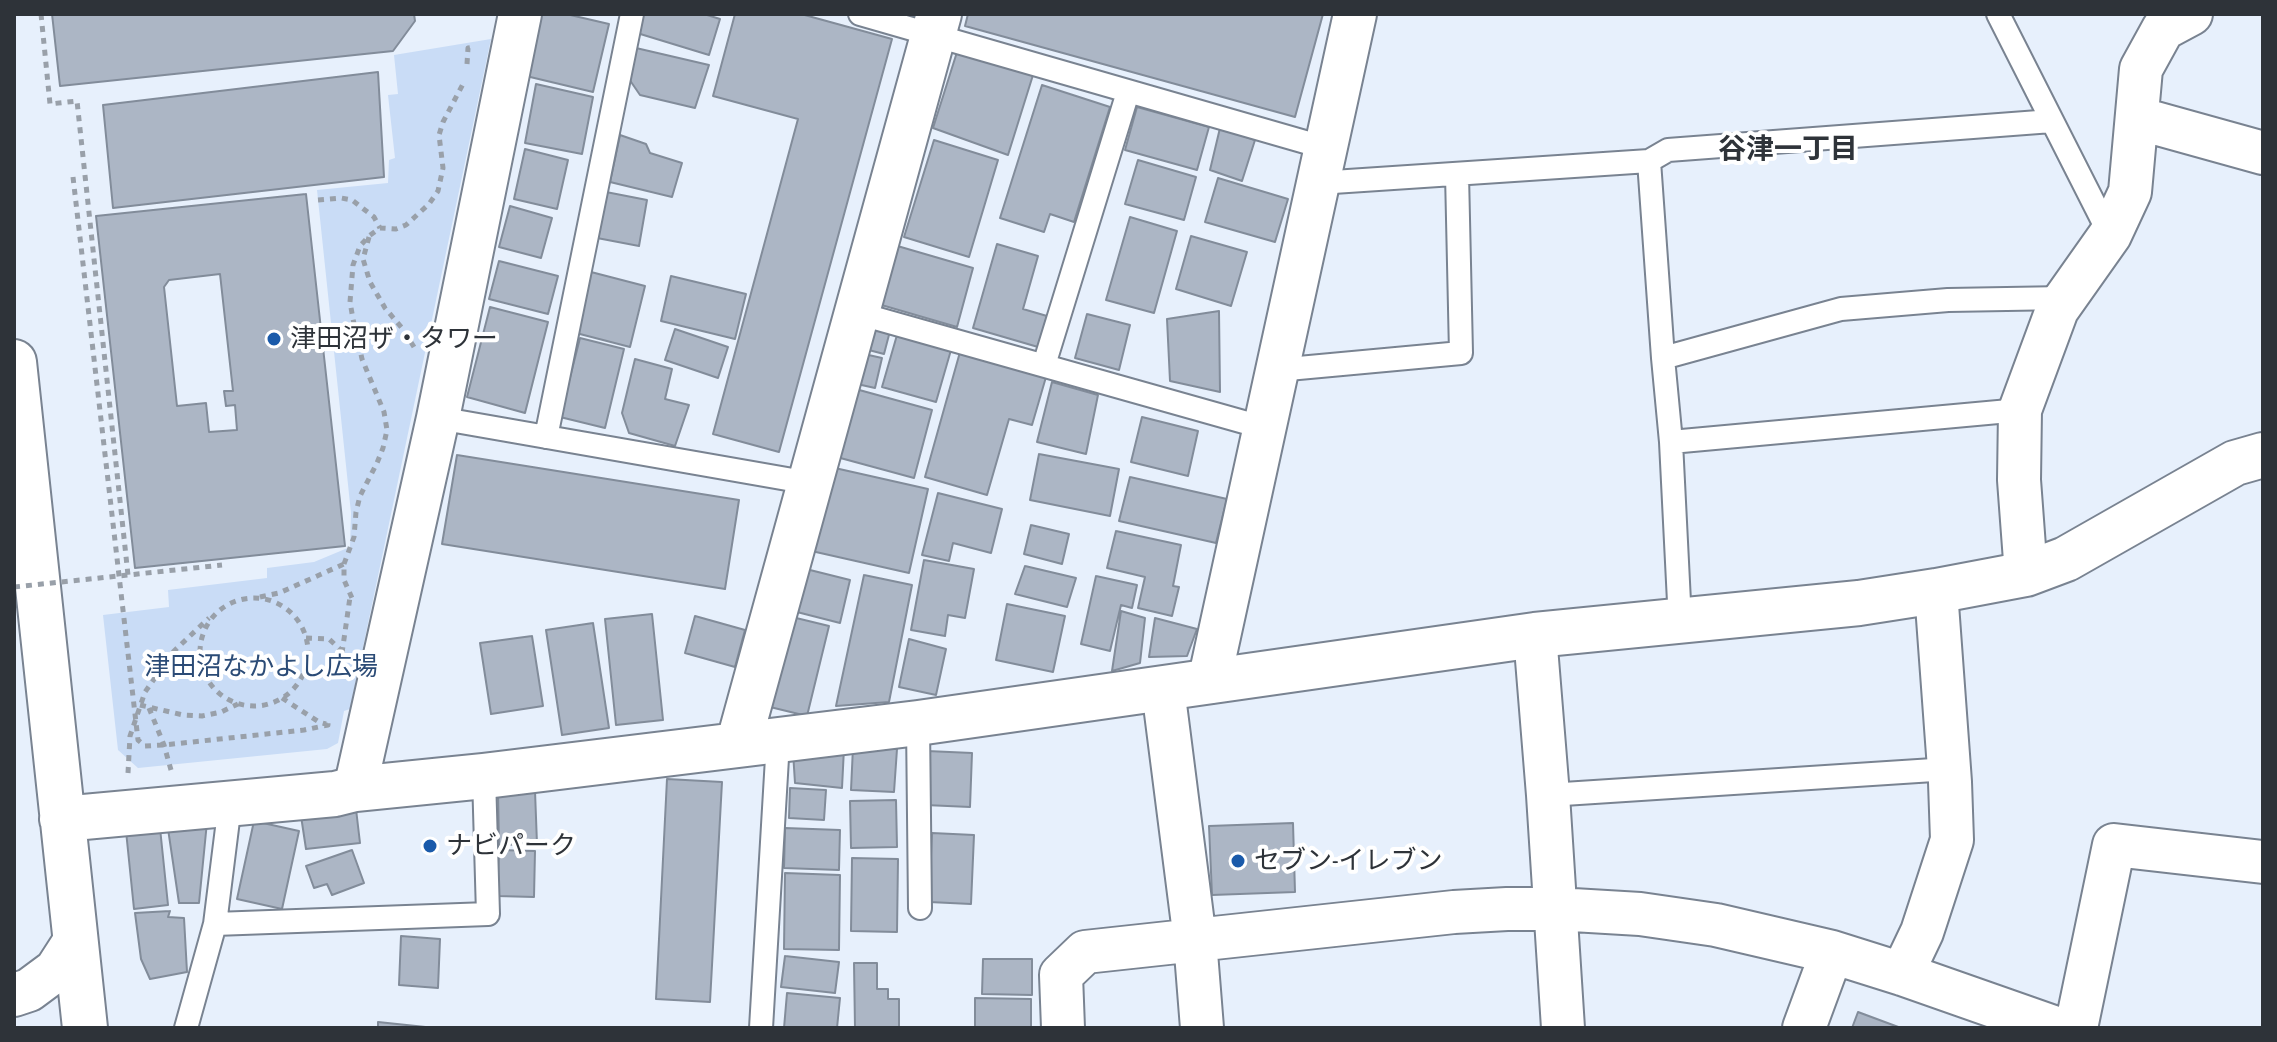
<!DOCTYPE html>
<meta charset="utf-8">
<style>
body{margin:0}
#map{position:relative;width:2277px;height:1042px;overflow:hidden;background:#e7f0fc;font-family:"Asap Condensed",sans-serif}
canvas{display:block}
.frame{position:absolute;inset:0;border:16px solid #2e3339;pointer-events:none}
</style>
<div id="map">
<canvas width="2277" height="1042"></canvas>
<div class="frame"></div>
</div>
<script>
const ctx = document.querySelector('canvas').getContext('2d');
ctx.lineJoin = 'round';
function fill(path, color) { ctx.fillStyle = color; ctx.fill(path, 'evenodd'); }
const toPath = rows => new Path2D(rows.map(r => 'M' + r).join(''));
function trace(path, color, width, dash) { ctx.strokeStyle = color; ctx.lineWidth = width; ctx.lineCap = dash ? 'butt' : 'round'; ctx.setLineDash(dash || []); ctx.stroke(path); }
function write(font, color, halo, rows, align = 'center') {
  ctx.font = font + ' "Asap Condensed","Noto Sans JP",sans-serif'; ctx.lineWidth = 8; ctx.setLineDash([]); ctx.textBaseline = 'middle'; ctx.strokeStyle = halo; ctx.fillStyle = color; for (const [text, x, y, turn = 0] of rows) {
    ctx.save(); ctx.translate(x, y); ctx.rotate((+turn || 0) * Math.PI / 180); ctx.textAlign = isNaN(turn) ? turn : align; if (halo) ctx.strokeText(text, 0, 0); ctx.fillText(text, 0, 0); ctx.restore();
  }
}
const green = toPath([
 [491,39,350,709,344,711,338,743,327,749,138,768,118,750,103,615,169,607,168,590,267,578,267,568,314,562,350,547,351,513,317,190,388,183,389,160,395,158,388,95,398,94,394,55]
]);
const building = toPath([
 [52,14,414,14,415,21,393,51,60,86,52,14],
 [541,14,566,14,609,24,593,92,526,76,541,14],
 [642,14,704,14,720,19,709,55,637,33,642,14],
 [735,14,801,14,892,39,779,452,713,434,798,119,713,96,735,14],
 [968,14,1323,14,1295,117,965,26,968,14],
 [636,48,709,65,695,108,640,95,627,76,636,48],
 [957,52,1033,75,1008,155,933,128,957,52],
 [378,72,384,177,113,208,103,105,378,72],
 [536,84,593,97,582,154,525,143,536,84],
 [1042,85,1110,107,1074,222,1050,214,1044,232,1000,218,1042,85],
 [1137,107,1209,127,1197,170,1125,150,1137,107],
 [1220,128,1255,140,1242,181,1210,170,1220,128],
 [620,135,646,144,650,153,682,163,672,197,610,182,620,135],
 [934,140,998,160,969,257,904,237,934,140],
 [525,149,568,160,557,209,514,199,525,149],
 [1138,160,1196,177,1184,220,1125,204,1138,160],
 [1218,178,1288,199,1275,242,1205,222,1218,178],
 [606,192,647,200,639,246,597,238,606,192],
 [306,194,345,546,135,568,96,216,306,194],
 [220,274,233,391,224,391,226,406,235,405,237,430,209,432,206,403,177,406,164,287,169,280,220,274],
 [510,206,552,218,541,258,499,247,510,206],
 [1130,217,1177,231,1154,313,1106,300,1130,217],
 [1191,236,1247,252,1231,306,1176,289,1191,236],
 [997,244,1038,256,1023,309,1047,316,1038,347,973,328,997,244],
 [894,245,973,268,957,327,878,304,894,245],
 [499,261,558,276,548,314,489,299,499,261],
 [591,272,645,286,630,347,576,333,591,272],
 [671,276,746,294,735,339,661,321,671,276],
 [490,307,548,322,525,413,467,397,490,307],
 [1219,311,1220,392,1170,381,1167,319,1219,311],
 [1087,314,1130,325,1119,370,1075,358,1087,314],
 [867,325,890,331,884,354,861,348,867,325],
 [675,329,728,347,718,378,665,360,675,329],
 [897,335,951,350,936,402,882,387,897,335],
 [580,338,624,349,605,428,560,417,580,338],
 [855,352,882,358,875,388,848,382,855,352],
 [960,352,1046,377,1032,425,1009,419,987,495,925,477,960,352],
 [635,359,672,369,665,399,689,405,675,446,629,433,622,413,635,359],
 [1052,382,1098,395,1086,454,1037,442,1052,382],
 [852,388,932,410,914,478,833,456,852,388],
 [1142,417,1198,431,1188,476,1131,462,1142,417],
 [1039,454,1119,469,1110,516,1030,500,1039,454],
 [457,455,739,500,725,589,442,544,457,455],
 [826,466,928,489,909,573,807,550,826,466],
 [1130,477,1227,499,1216,543,1119,521,1130,477],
 [938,493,1002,509,991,553,953,543,949,561,922,555,938,493],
 [1031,525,1069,534,1062,564,1024,554,1031,525],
 [1116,531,1181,545,1173,586,1179,587,1172,616,1138,608,1145,577,1107,568,1116,531],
 [924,560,974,569,965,618,948,615,945,636,911,630,924,560],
 [1025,566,1076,578,1067,607,1015,594,1025,566],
 [802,568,850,580,840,623,793,611,802,568],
 [864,575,912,585,889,702,836,706,864,575],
 [1096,576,1137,585,1132,608,1121,605,1110,651,1081,644,1096,576],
 [1007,604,1065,616,1053,672,996,660,1007,604],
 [1121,611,1145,618,1140,663,1112,671,1121,611],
 [652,614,663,720,616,725,605,619,652,614],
 [695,616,745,630,735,667,685,653,695,616],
 [788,616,829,626,807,716,766,706,788,616],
 [1155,618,1197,629,1187,656,1149,657,1155,618],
 [593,623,609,728,562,735,546,630,593,623],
 [532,636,543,706,491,714,480,643,532,636],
 [909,639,946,649,936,695,899,687,909,639],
 [853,747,897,749,894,792,851,790,853,747],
 [844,748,842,788,795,783,793,752,844,748],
 [927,751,972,753,970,807,925,805,927,751],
 [667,779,722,782,710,1002,656,999,667,779],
 [790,788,826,790,824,820,789,818,790,788],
 [535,791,537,844,499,845,498,792,535,791],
 [896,800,897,847,851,848,850,801,896,800],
 [356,809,360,843,306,849,301,816,356,809],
 [254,821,299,831,282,909,237,899,254,821],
 [167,822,207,822,199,903,179,903,167,822],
 [1293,823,1295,892,1212,895,1209,826,1293,823],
 [160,828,168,905,134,909,126,831,160,828],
 [785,828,840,830,839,870,784,868,785,828],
 [932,833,974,835,971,904,929,902,932,833],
 [352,850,364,883,332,895,327,884,314,888,306,866,352,850],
 [499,850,535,851,534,897,497,896,499,850],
 [852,858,898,859,897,932,851,931,852,858],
 [785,873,840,875,839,950,784,949,785,873],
 [170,911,168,917,184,918,187,972,150,979,141,959,135,913,170,911],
 [401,936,440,939,438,988,399,985,401,936],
 [785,956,839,962,835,993,781,987,785,956],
 [983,959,1032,959,1032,995,982,994,983,959],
 [854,963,877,963,877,989,888,989,888,999,899,999,899,1028,855,1028,854,963],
 [787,993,840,998,837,1028,784,1028,787,993],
 [975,998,1031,999,1031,1028,975,1028,975,998],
 [1858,1012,1901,1028,1852,1028,1858,1012],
 [378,1022,435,1028,378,1028,378,1022]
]);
const path = toPath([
 [41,14,50,104,77,101,128,575,222,565],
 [467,64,468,48,474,47],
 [73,177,138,740,145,746,164,745,304,730,328,725,328,722],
 [318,200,341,198,352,200,374,217,380,228],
 [369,237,363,259,370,282,385,308,402,328,414,347],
 [344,564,354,537,356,512,360,496,377,463,383,448,387,430,384,412,362,359,353,319,350,302,353,265,360,246,369,236,380,228,396,229,406,225,429,204,438,191,443,168,439,135,443,122,464,82],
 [260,597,279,593,344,564,344,580,352,598],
 '200 652a54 54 0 1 1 108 0a54 54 0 1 1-108 0Z',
 [306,638,329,639,343,652],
 [342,653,350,597],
 [282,698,319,722,326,724],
 [140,705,183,715,202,716,221,712,238,704],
 [149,708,164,745,171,770],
 [128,773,130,736,145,692,174,651,209,618]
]);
const lane = toPath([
 [860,14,1326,148],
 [1998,14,2110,235],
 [1649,161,1663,358,1671,442,1680,622],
 [1318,183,1649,161,1668,150,2052,121],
 [857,313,1265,428],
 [1663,358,1841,309,1948,300,2065,298],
 [1044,365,1128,92],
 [1277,370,1461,353,1457,174],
 [438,418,810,483],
 [546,437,632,14],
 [1671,442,2020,410],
 [918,723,920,908],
 [1548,795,1949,769],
 [215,924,488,914,484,776],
 [186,1028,215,924,230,804],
 [761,1028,778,741]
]);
const street = toPath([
 [2137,118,2263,153],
 [2026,574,2019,480,2020,410,2057,310,2110,235,2130,192,2141,69,2163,29,2191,14],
 [1535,635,1548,795,1563,1028],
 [1209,682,1355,14],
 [1163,689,1195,940,1202,1028],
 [355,789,438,418,520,14],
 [1902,974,1922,932,1952,840,1950,782,1936,591],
 [14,995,29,990,56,970,76,939],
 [1063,1028,1061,975,1085,952,1454,912,1507,909,1556,909,1640,914,1716,925,1832,952,1902,974,2056,1028],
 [1804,1028,1832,952],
 [2076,1028,2114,845,2263,862]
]);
const secondary = toPath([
 [14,362,85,1028],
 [738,745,939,14],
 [62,819,335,794,355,789,484,776,918,723,1535,635,1859,603,1936,591,2026,574,2066,559,2235,463,2263,455]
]);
const pathBridge = toPath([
 [14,587,128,575]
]);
const markers = [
 [274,339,8,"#1a5aaa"],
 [430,846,8,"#1a5aaa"],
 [1238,861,8,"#1a5aaa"]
];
const poiNames = [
 ["津田沼ザ・タワー",290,339],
 ["ナビパーク",446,846],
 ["セブン-イレブン",1254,861]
];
const parkNames = [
 ["津田沼なかよし広場",261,667]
];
const neighbourhoodNames = [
 ["谷津一丁目",1788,149]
];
fill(green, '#c9dcf6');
fill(building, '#acb6c5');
trace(building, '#828c9a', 2);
trace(lane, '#798391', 26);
trace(street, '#798391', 46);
trace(secondary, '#798391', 48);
trace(path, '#99a0a9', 5, [6, 6]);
trace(lane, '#fff', 22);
trace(street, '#fff', 42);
trace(secondary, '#fff', 44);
trace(pathBridge, '#99a0a9', 5, [6, 6]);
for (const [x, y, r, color] of markers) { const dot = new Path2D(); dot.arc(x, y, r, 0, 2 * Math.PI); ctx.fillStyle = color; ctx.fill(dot); trace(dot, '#fff', 3); }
write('26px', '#2e3339', '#fff', poiNames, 'left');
write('26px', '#2b4b76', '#fff', parkNames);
write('bold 28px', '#2e3339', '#fff', neighbourhoodNames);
</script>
